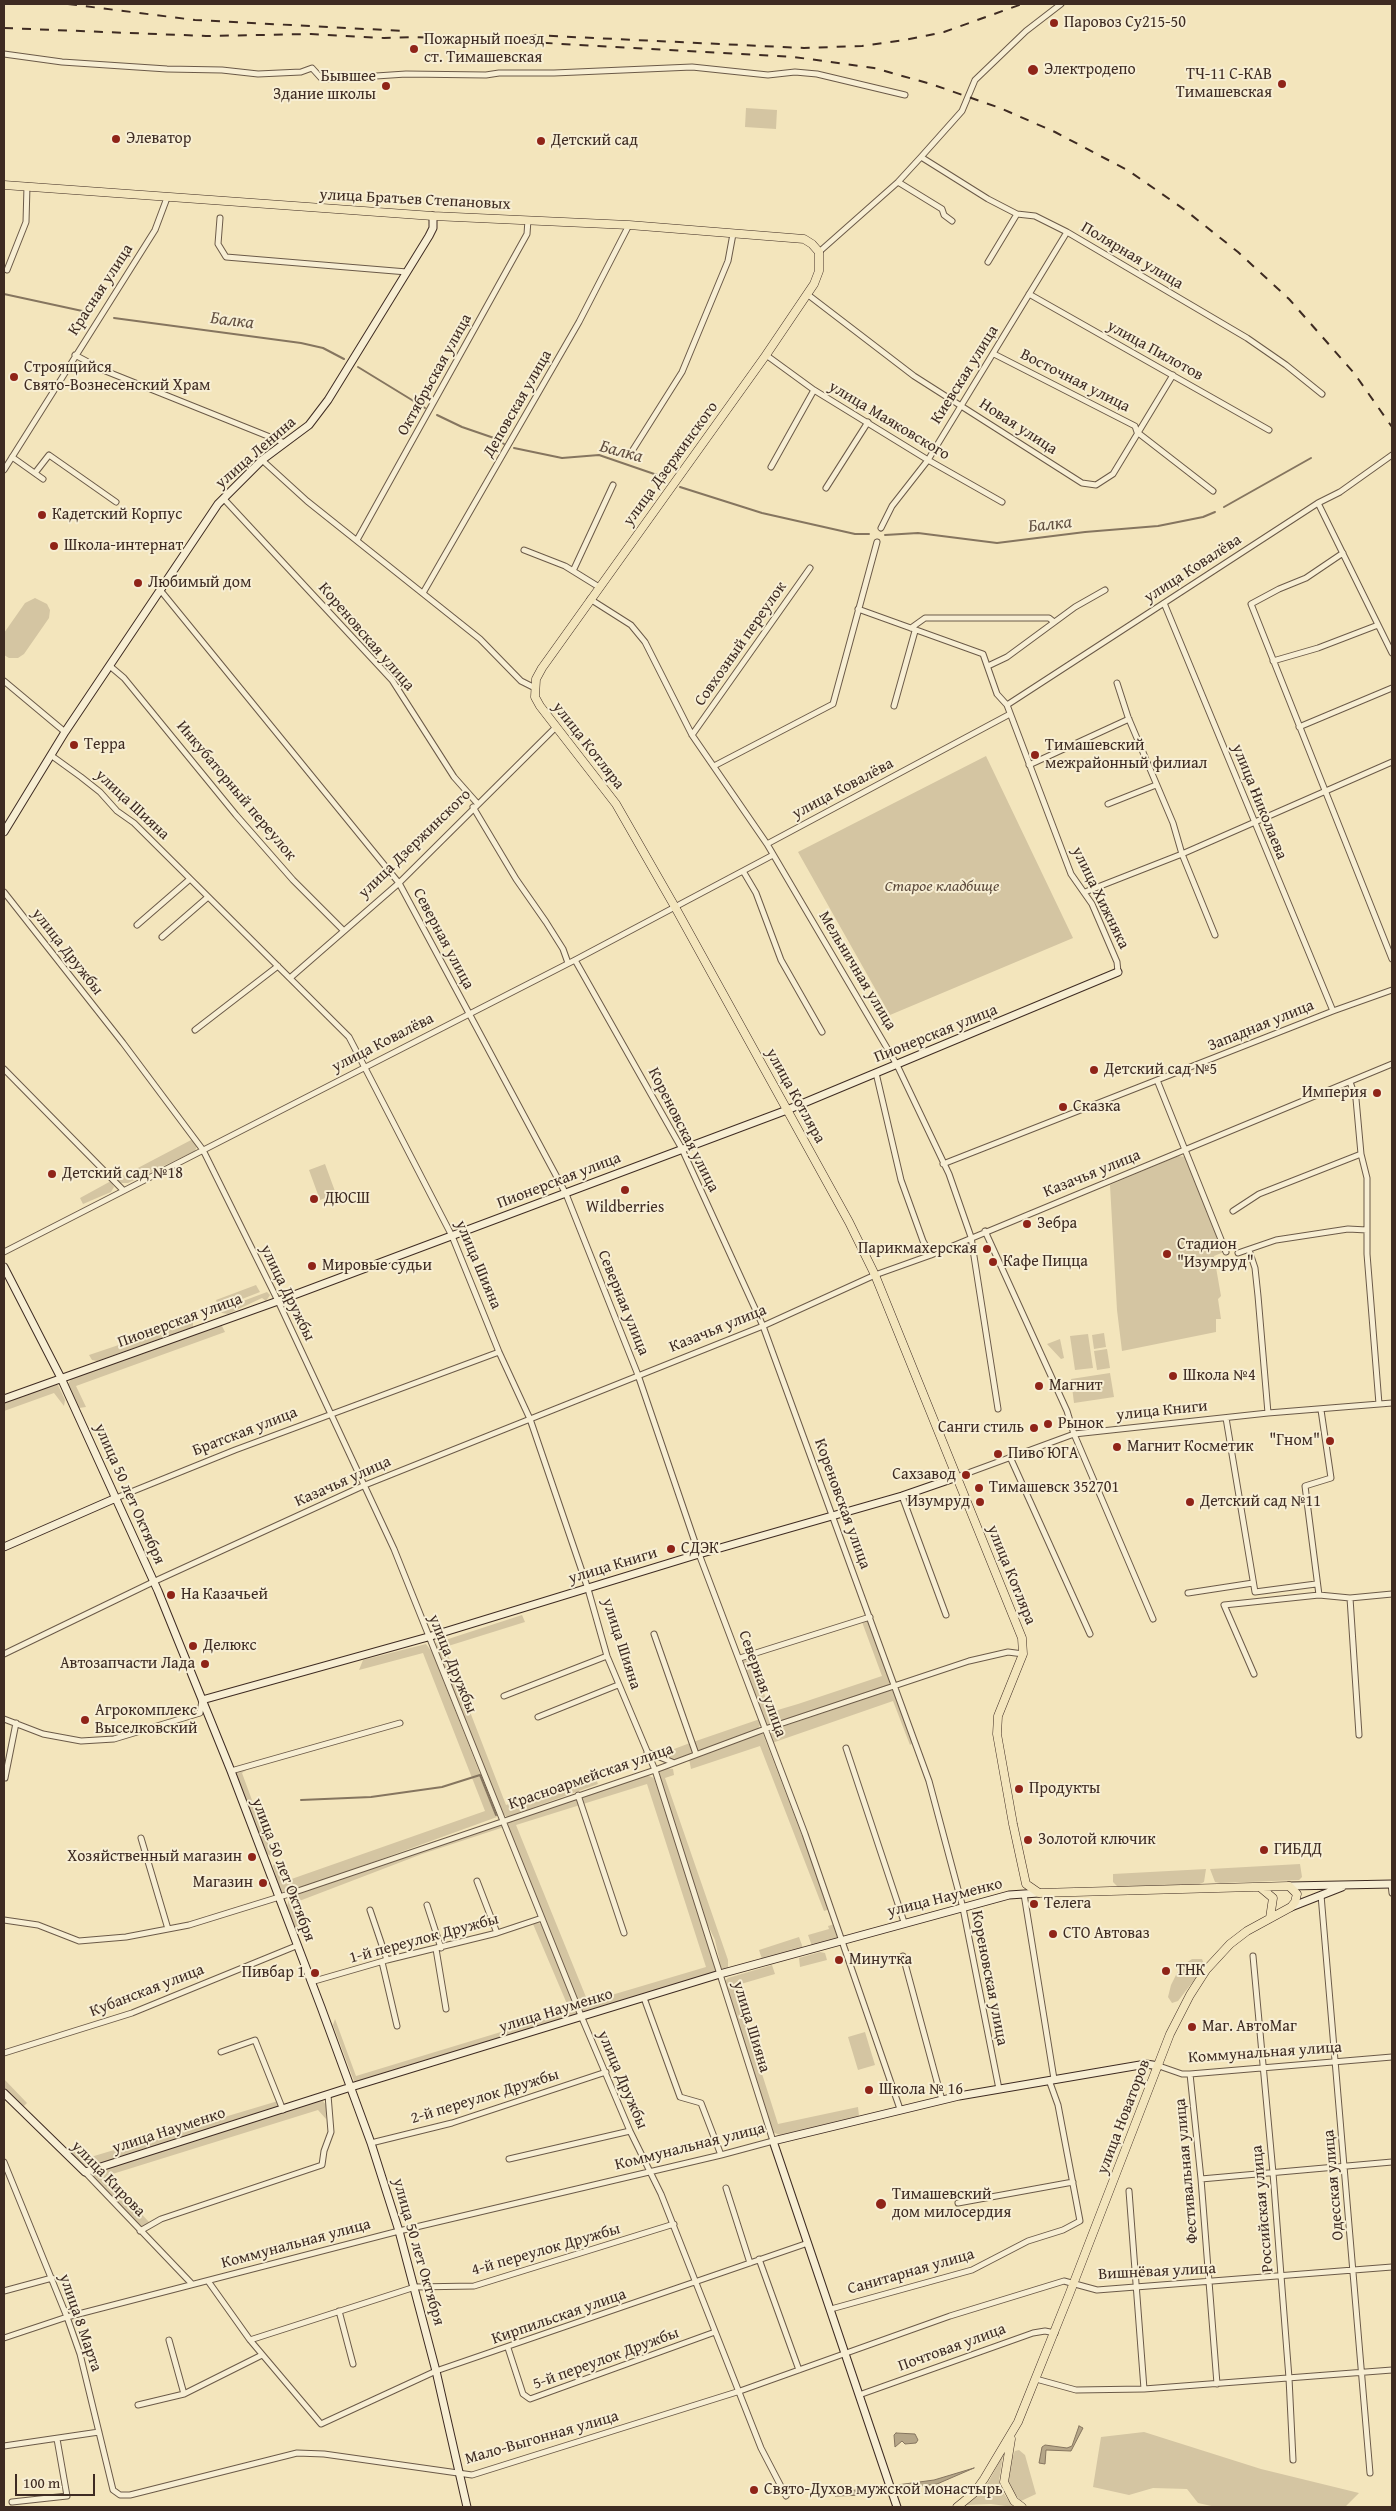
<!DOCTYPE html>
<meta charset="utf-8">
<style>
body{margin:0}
#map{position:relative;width:1396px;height:2511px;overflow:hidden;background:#f3e5bc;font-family:"Gentium Book Plus",serif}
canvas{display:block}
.frame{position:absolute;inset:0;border:5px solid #3e2b22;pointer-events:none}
.scale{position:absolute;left:15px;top:2474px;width:80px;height:22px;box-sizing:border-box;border:2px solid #3e2b22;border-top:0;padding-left:6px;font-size:15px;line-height:18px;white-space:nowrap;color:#3e2b22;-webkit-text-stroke:4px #f7eed3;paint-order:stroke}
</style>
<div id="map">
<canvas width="1396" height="2511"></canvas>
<div class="frame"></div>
<div class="scale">100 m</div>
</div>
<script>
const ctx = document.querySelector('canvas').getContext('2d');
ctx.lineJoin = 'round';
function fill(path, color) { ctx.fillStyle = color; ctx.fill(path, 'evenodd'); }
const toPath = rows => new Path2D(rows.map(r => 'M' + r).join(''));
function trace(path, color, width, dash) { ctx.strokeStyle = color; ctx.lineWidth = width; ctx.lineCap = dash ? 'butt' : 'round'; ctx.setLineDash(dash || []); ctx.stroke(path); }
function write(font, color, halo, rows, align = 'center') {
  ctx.font = font + ' "Gentium Book Plus",serif'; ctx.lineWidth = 4; ctx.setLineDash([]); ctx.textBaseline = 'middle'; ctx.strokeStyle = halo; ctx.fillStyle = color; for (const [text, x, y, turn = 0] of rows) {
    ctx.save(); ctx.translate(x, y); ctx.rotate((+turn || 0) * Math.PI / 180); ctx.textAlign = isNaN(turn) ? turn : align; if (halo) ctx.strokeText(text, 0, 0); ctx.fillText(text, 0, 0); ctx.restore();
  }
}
const green = toPath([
 [746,108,777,110,776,129,745,127],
 [35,598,47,604,50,610,49,618,24,654,18,658,9,658,4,655,4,633,25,603],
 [986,756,1073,938,890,1015,798,852],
 [193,1139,197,1146,195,1151,128,1183,121,1183,115,1180],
 [1178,1156,1187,1157,1224,1252,1214,1256,1221,1296,1218,1299,1221,1319,1216,1319,1216,1332,1122,1351,1117,1310,1110,1185],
 [325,1164,336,1194,320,1200,309,1170],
 [111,1181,114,1187,111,1192,83,1204,80,1198],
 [256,1285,260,1292,219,1308,216,1300],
 [267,1292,270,1295,266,1301,262,1298,228,1314,222,1313,219,1310],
 [193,1320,193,1327,97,1361,92,1360,89,1355],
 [221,1324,225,1332,76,1386,86,1407,79,1408,67,1385,72,1378],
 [1104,1333,1106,1347,1094,1349,1092,1335],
 [1088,1334,1093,1368,1075,1370,1070,1336],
 [1060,1339,1064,1358,1061,1359,1047,1344],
 [1107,1349,1110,1368,1097,1370,1094,1351],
 [1110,1373,1114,1397,1074,1403,1071,1379],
 [55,1384,58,1385,65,1400,64,1406,54,1393,4,1411,4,1402],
 [522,1615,525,1622,445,1647,506,1805,594,1774,598,1784,507,1817,503,1814,447,1676,436,1643],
 [868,1621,892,1682,891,1686,770,1726,766,1725,743,1659,754,1655,752,1661,771,1712,798,1704,882,1676,862,1622],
 [426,1644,432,1652,497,1817,288,1893,283,1892,280,1890,273,1866,275,1862,283,1882,485,1811,423,1653,359,1670,363,1660],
 [891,1690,895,1692,913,1743,910,1745,893,1701,772,1743,770,1731],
 [760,1719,760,1725,757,1730,698,1751,693,1742],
 [761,1733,763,1734,830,1909,824,1911,760,1746,691,1769,689,1759],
 [690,1743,694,1753,674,1760,658,1755],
 [665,1768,673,1769,674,1775,665,1778,728,1960,728,1970,723,1970,721,1967,715,1940,704,1917,658,1773],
 [248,1769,242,1773,273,1857,267,1854,236,1774,237,1772],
 [647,1775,654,1778,718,1973,585,2012,582,2010,507,1824,508,1821,574,1799,578,1801,580,1805,516,1825,588,2002,706,1967,647,1784,583,1804,582,1799,582,1797],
 [500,1822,504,1827,422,1854,294,1903,308,1944,294,1925,287,1906,290,1897,352,1872],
 [1300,1864,1302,1877,1299,1880,1220,1883,1215,1882,1210,1869],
 [1206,1869,1204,1882,1198,1885,1118,1887,1113,1882,1113,1874],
 [538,1923,542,1924,577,2012,575,2016,356,2082,354,2081,333,2025,335,2019,356,2076,570,2011,533,1924],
 [835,1924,839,1936,837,1939,812,1946,808,1935,829,1929,828,1926],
 [799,1937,803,1948,763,1962,759,1950],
 [820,1952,825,1953,827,1960,800,1967,799,1958],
 [1192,1959,1202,1959,1205,1966,1178,2001,1172,2003,1168,1997,1171,1985,1180,1967],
 [772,1965,775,1974,734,1986,778,2124,858,2107,859,2116,780,2135,772,2132,725,1981,728,1978],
 [865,2032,875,2065,858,2070,848,2037],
 [4,2079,27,2103,23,2107,4,2088],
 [278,2101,280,2106,94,2166,83,2165,67,2150,70,2147,84,2159],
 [318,2101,323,2101,326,2105,326,2119,318,2110,106,2176,149,2222,142,2228,94,2178,94,2173,98,2171],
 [1144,2432,1261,2469,1359,2493,1345,2507,1216,2507,1198,2503,1187,2489,1153,2488,1129,2495,1093,2487,1101,2437],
 [1019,2450,1025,2455,1036,2494,1021,2501,1007,2485,1008,2466,1015,2451],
 [1003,2455,999,2481,1002,2491,1013,2507,991,2504,966,2505,979,2495,989,2481]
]);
const water = toPath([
 [1079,2426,1083,2428,1071,2451,1046,2450,1045,2464,1039,2463,1042,2447,1045,2445,1067,2448,1072,2446,1079,2426],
 [896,2433,915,2434,918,2440,916,2443,905,2444,902,2441,895,2447,894,2435,896,2433],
 [974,2468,937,2484,899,2489,896,2487,897,2485,934,2480,974,2468],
 [885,2486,883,2492,869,2495,835,2496,841,2492,885,2486]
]);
const stream = toPath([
 [4,294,87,312],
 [114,318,301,343,323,348,344,359],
 [358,367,425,408],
 [437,415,462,427,494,438,504,444],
 [514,448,562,458,599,455,663,477],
 [680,487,762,513,855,534,869,534],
 [1224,507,1311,458],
 [885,535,918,533,997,543,1085,532,1158,526,1203,517,1215,512],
 [301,1800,371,1797,442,1787,480,1775,496,1815]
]);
const street = toPath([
 [4,54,62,62,167,69,222,70,258,74,301,72,312,68,321,78,331,79,406,74,486,75,499,73,554,73,692,67,768,75,795,72,817,74,905,95],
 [921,157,988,199,1017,214,1035,216,1067,232,1247,338,1286,365,1322,394],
 [898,182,942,209,944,215,952,221],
 [220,218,218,244,226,257,407,272],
 [819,252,898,182,921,157,962,111,975,80,1026,31,1061,4],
 [988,262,1017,214],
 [7,270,26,222,27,186],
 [807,294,914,376,1082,483,1096,485,1113,474,1173,375],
 [1029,294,1269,430],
 [994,354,1135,426,1137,432,1213,491],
 [75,355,103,370,285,443],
 [766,355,814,390,928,460,1002,502],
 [629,456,682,372,728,261,733,234],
 [12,457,43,479],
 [262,460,307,501,480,639,521,681,535,688],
 [771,467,814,390],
 [4,470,155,230,167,198],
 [35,473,49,455,116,502],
 [826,488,868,422],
 [223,498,392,680,454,777,477,803],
 [1318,503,1392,653],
 [881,528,892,506,928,460,1067,232],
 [357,540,527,234,528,220],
 [524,550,565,566,599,587],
 [1343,553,1306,578,1279,589,1251,604,1392,959],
 [573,571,613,485],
 [161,591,399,883,566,1194,638,1375,699,1554,805,1834,900,2109],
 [423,593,579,322,629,225],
 [590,599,631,625,645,642,692,735,767,844,897,1065,949,1174,971,1237,998,1409],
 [1164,603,1333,1011],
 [858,609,983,654,997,694,1007,705,1071,874,1092,904,1117,962,1118,972],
 [911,628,925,618,1049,618,1054,622],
 [1273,661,1318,648,1378,625],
 [988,666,1007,657,1075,607,1105,590],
 [111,667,124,678,236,815,293,880,343,930],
 [4,681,65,732],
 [1117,683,1128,717,1173,823,1182,854,1215,935],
 [1007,705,1318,503,1340,492,1392,455],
 [894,706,915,631],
 [1299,727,1392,688],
 [692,735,810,568],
 [1029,765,1129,719],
 [714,766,833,704,877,542],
 [1108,804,1156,785],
 [473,807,516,879,546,922,563,949,568,963],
 [767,844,1010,714],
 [743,871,756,893,781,960,822,1032],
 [4,892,123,1043,203,1150,278,1301,394,1549,582,2018,630,2131,661,2194,761,2448,786,2496],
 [1085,892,1182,854,1392,762],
 [137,925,190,879],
 [162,937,208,897],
 [575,960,682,1149,763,1326,929,1781,963,1908,999,2089],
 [290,978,399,883,556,727],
 [195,1030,278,966],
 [4,1069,123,1190],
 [876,1073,901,1180,923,1241,931,1255],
 [1157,1080,1226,1252],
 [1350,1082,1356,1099,1361,1154,1367,1178,1367,1254,1379,1404],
 [943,1164,1333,1011,1392,990],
 [1233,1211,1259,1194,1361,1154],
 [985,1231,1067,1411,1074,1434,1153,1619],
 [1249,1250,1255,1268,1258,1296,1268,1413],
 [4,1252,575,960,773,855],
 [1238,1253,1276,1240,1348,1229,1367,1230],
 [1226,1418,1255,1592,1316,1584],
 [1010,1457,1090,1634],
 [957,1477,1074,1434,1268,1413,1392,1403],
 [902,1496,946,1615],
 [116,1498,235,1450,499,1352],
 [1188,1593,1253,1583],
 [1319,1595,1305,1486,1331,1478,1321,1410],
 [1350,1598,1359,1735],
 [654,1634,696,1754],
 [4,1654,153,1582,365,1485,763,1326,875,1275,931,1255,1392,1064],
 [740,1658,870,1617],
 [1254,1674,1224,1605,1319,1595,1350,1598,1392,1594],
 [504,1696,607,1656],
 [538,1717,618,1685],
 [4,1719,43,1734,81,1741,114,1739,200,1713,202,1700],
 [846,1748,904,1922],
 [647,1752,672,1762],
 [231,1771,400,1723],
 [5,1778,16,1723],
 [578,1795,624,1933],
 [141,1838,168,1929],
 [477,1881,497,1933],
 [1391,1884,1392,1893],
 [1024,1894,1054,2079],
 [1321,1895,1370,2473],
 [427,1905,441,1948],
 [370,1910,387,1960],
 [4,1920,38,1925,79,1941,126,1937,189,1925,289,1894,655,1770,765,1729,969,1661,1008,1652,1023,1654],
 [436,1949,446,2009],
 [903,1956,942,2100],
 [1253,1956,1273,2173,1289,2378,1293,2460],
 [382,1962,397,2026],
 [311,1982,387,1960,497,1933,542,1918],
 [644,1998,680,2097,701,2103,721,2155],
 [221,2052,255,2040,283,2110],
 [4,2053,132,2013,296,1946],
 [1159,2066,1182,2074,1190,2074,1392,2057],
 [1190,2074,1201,2179,1217,2384],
 [371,2143,452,2123,606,2072],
 [509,2159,630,2131],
 [4,2162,67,2317,80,2354,113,2490,120,2495,130,2495,297,2453,324,2454,472,2475,740,2391,950,2316,1064,2281,1097,2290,1392,2267],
 [85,2172,192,2284],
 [1201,2179,1392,2162],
 [726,2188,750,2263],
 [1129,2191,1144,2389],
 [958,2203,1073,2182],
 [140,2231,161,2219,322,2165,324,2151,331,2132,328,2095],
 [759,2259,799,2370],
 [208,2281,250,2340,321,2424,436,2371,808,2243],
 [4,2291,52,2278],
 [831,2309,972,2270,1028,2241,1063,2230,1080,2221,1058,2105,1049,2080],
 [339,2311,353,2364],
 [4,2338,67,2317,399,2231,721,2155,773,2141,655,1770,607,1656,588,1589,530,1419,499,1352,452,1236,364,1066,349,1037,134,823,117,811,100,792,81,777,52,756],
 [169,2340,184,2394],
 [250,2340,415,2287,474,2286,674,2224],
 [508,2348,523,2394,530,2399,715,2332],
 [1036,2379,1076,2390,1144,2389,1392,2370],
 [859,2395,1033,2333,1045,2331,1055,2333],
 [138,2405,184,2394,262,2355],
 [4,2446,99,2432],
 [12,2502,67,2496,57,2439]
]);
const secondary = toPath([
 [4,832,65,732,218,504,262,460,309,425,328,400,429,236,433,228,433,216],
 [4,1267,61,1378,158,1591,231,1771,321,2007,371,2143,399,2231,436,2371,467,2507],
 [4,1399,278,1301,787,1110,1118,972],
 [4,1547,116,1498],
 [202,1700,428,1637,699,1554,902,1496,957,1477],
 [1289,1886,1392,1884],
 [1291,1907,1342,1887],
 [4,2093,85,2172,351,2087,720,1974,1009,1895,1039,1893],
 [897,2507,773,2141,959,2096,1146,2064,1159,2066]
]);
const primary = toPath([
 [4,185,433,216,629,225,804,239,812,244,819,252,819,271,814,284,766,355,542,668,536,679,535,697,540,706,616,804,675,907,849,1222,875,1275,1022,1638,1023,1654,998,1716,997,1734,1013,1824,1026,1884,1039,1893,1289,1886,1297,1894,1295,1902,1291,1907,1247,1931,1230,1944,1206,1970,1190,1995,1170,2034,1069,2295,1018,2422,984,2479,974,2493,957,2507],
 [1261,1888,1273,1898,1270,1918],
 [1011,2439,1004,2482,1014,2501,1022,2507]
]);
const rail = toPath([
 [68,4,195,20,404,31],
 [4,28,206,36,311,34,384,38,413,37,475,39,794,57,874,68,931,84,1000,108,1055,132,1129,171,1185,210,1238,252,1289,299,1354,373,1392,427],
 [531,35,804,48,862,46,905,40,944,32,1022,4]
]);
const markers = [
 [1054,23,5,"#8f2418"],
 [414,49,5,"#8f2418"],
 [1033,70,6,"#8f2418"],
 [1282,84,5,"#8f2418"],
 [386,86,5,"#8f2418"],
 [116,139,5,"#8f2418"],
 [541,141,5,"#8f2418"],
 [14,377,5,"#8f2418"],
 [42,515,5,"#8f2418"],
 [54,546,5,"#8f2418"],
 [138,583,5,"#8f2418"],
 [74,745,5,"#8f2418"],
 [1035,755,5,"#8f2418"],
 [1094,1070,5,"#8f2418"],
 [1377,1093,5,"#8f2418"],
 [1063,1107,5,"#8f2418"],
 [52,1174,5,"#8f2418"],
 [625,1190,5,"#8f2418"],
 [314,1199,5,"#8f2418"],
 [1027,1224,5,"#8f2418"],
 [987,1249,5,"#8f2418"],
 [1167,1254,5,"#8f2418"],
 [993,1262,5,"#8f2418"],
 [312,1266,5,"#8f2418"],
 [1173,1376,5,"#8f2418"],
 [1039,1386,5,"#8f2418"],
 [1048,1424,5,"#8f2418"],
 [1034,1428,5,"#8f2418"],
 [1330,1441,5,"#8f2418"],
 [1117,1447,5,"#8f2418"],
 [998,1454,5,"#8f2418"],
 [966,1475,5,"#8f2418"],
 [979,1488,5,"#8f2418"],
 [980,1502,5,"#8f2418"],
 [1190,1502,5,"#8f2418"],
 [671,1549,5,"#8f2418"],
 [171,1595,5,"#8f2418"],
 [193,1646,5,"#8f2418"],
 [205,1664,5,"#8f2418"],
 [85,1720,5,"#8f2418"],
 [1019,1789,5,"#8f2418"],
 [1028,1840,5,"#8f2418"],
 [1264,1850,5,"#8f2418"],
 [252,1857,5,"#8f2418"],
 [263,1883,5,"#8f2418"],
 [1034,1904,5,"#8f2418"],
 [1053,1934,5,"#8f2418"],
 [839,1960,5,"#8f2418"],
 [1166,1971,5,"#8f2418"],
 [315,1973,5,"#8f2418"],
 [1192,2027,5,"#8f2418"],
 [869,2090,5,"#8f2418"],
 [881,2204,6,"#8f2418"],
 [754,2490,5,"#8f2418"]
];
const poiNames = [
 ["Паровоз Су215-50",1064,23],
 ["Пожарный поезд",424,40],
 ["ст. Тимашевская",424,58],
 ["Электродепо",1044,70],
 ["ТЧ-11 С-КАВ",1272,75,"right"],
 ["Тимашевская",1272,93,"right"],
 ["Бывшее",376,77,"right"],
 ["Здание школы",376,95,"right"],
 ["Элеватор",126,139],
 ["Детский сад",551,141],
 ["Строящийся",24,368],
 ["Свято-Вознесенский Храм",24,386],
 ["Кадетский Корпус",52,515],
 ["Школа-интернат",64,546],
 ["Любимый дом",148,583],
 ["Терра",84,745],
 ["Тимашевский",1045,746],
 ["межрайонный филиал",1045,764],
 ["Детский сад №5",1104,1070],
 ["Империя",1367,1093,"right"],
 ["Сказка",1073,1107],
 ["Детский сад №18",62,1174],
 ["ДЮСШ",324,1199],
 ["Wildberries",625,1208,"center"],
 ["Зебра",1037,1224],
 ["Стадион",1177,1245],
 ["\"Изумруд\"",1177,1263],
 ["Парикмахерская",977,1249,"right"],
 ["Кафе Пицца",1003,1262],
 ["Мировые судьи",322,1266],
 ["Школа №4",1183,1376],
 ["Магнит",1049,1386],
 ["Рынок",1058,1424],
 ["Санги стиль",1024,1428,"right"],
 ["\"Гном\"",1320,1441,"right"],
 ["Магнит Косметик",1127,1447],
 ["Пиво ЮГА",1008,1454],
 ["Сахзавод",956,1475,"right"],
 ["Тимашевск 352701",989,1488],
 ["Изумруд",970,1502,"right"],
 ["Детский сад №11",1200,1502],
 ["СДЭК",681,1549],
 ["На Казачьей",181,1595],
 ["Делюкс",203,1646],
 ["Автозапчасти Лада",195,1664,"right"],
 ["Агрокомплекс",95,1711],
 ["Выселковский",95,1729],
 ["Продукты",1029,1789],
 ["Золотой ключик",1038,1840],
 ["ГИБДД",1274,1850],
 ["Хозяйственный магазин",242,1857,"right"],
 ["Магазин",253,1883,"right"],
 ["Телега",1044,1904],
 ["СТО Автоваз",1063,1934],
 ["Минутка",849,1960],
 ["ТНК",1176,1971],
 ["Пивбар 1",305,1973,"right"],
 ["Маг. АвтоМаг",1202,2027],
 ["Школа № 16",879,2090],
 ["Тимашевский",892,2195],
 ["дом милосердия",892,2213],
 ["Свято-Духов мужской монастырь",764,2490]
];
const streetNames = [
 ["улица Братьев Степановых",415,200,3],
 ["Полярная улица",1132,256,31],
 ["Красная улица",101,290,-57],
 ["улица Пилотов",1155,351,29],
 ["Октябрьская улица",435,375,-61],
 ["Киевская улица",965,375,-58],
 ["Восточная улица",1075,381,27],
 ["Деповская улица",518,404,-60],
 ["улица Маяковского",889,421,31],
 ["Новая улица",1018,427,33],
 ["улица Ленина",256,453,-41],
 ["улица Дзержинского",671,464,-54],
 ["улица Ковалёва",1193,569,-33],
 ["Кореновская улица",366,637,49],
 ["Совхозный переулок",741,644,-55],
 ["улица Котляра",588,746,52],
 ["улица Ковалёва",843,789,-28],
 ["Инкубаторный переулок",236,791,50],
 ["улица Николаева",1259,802,68],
 ["улица Шияна",132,805,43],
 ["улица Дзержинского",415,844,-44],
 ["улица Хижняка",1100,898,64],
 ["Северная улица",443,939,62],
 ["улица Дружбы",67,952,52],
 ["Мельничная улица",857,971,59],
 ["Западная улица",1261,1026,-22],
 ["Пионерская улица",936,1034,-22],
 ["улица Ковалёва",383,1043,-27],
 ["улица Котляра",795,1096,61],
 ["Кореновская улица",683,1130,63],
 ["Казачья улица",1092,1174,-22],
 ["Пионерская улица",559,1181,-21],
 ["улица Шияна",478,1265,67],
 ["улица Дружбы",287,1293,64],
 ["Северная улица",623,1303,68],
 ["Пионерская улица",180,1321,-20],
 ["Казачья улица",718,1329,-22],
 ["улица Книги",1162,1411,-6],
 ["Братская улица",245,1432,-21],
 ["Казачья улица",343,1482,-24],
 ["улица 50 лет Октября",129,1494,66],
 ["Кореновская улица",842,1504,70],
 ["улица Книги",613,1566,-17],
 ["улица Котляра",1011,1575,68],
 ["улица Шияна",621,1644,72],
 ["улица Дружбы",452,1664,68],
 ["Северная улица",762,1684,70],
 ["Красноармейская улица",591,1777,-19],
 ["улица 50 лет Октября",283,1870,69],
 ["улица Науменко",945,1898,-14],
 ["1-й переулок Дружбы",424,1939,-15],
 ["Кореновская улица",989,1978,79],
 ["Кубанская улица",147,1991,-21],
 ["улица Науменко",556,2011,-17],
 ["улица Шияна",751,2027,73],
 ["Коммунальная улица",1265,2053,-4],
 ["улица Дружбы",622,2080,67],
 ["2-й переулок Дружбы",485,2097,-17],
 ["улица Новаторов",1124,2117,-69],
 ["улица Науменко",169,2131,-18],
 ["Коммунальная улица",690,2147,-14],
 ["Фестивальная улица",1187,2171,-95],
 ["улица Кирова",108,2179,46],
 ["Одесская улица",1334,2185,-95],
 ["Российская улица",1263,2209,-95],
 ["Коммунальная улица",296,2244,-15],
 ["4-й переулок Дружбы",546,2250,-16],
 ["улица 50 лет Октября",418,2252,74],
 ["Санитарная улица",911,2272,-16],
 ["Вишнёвая улица",1157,2272,-3],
 ["Кирпильская улица",559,2317,-19],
 ["улица 8 Марта",80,2323,71],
 ["Почтовая улица",952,2348,-20],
 ["5-й переулок Дружбы",606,2359,-20],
 ["Мало-Выгонная улица",542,2438,-16]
];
const parkNames = [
 ["Старое кладбище",942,887]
];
const waterNames = [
 ["Балка",232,321,7],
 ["Балка",621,452,15],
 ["Балка",1050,525,-6]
];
fill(green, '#d4c5a2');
fill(water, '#b5a688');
trace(water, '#85755f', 1);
trace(stream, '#85755f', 2);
trace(street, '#6b5a48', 7);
trace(secondary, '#3e2b22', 9);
trace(primary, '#3e2b22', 9);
trace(street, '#f7eed3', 5);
trace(secondary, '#f7eed3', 7);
trace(primary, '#f3e5bc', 8);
trace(rail, '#3e2b22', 2, [9, 9]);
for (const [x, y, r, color] of markers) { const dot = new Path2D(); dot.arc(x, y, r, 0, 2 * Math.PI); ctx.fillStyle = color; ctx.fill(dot); trace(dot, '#f7eed3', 2); }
write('16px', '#3e2b22', '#f7eed3', poiNames, 'left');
write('16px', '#3e2b22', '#f7eed3', streetNames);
write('italic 16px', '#5c4a3c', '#f7eed3', parkNames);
write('italic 18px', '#625041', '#f7eed3', waterNames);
</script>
